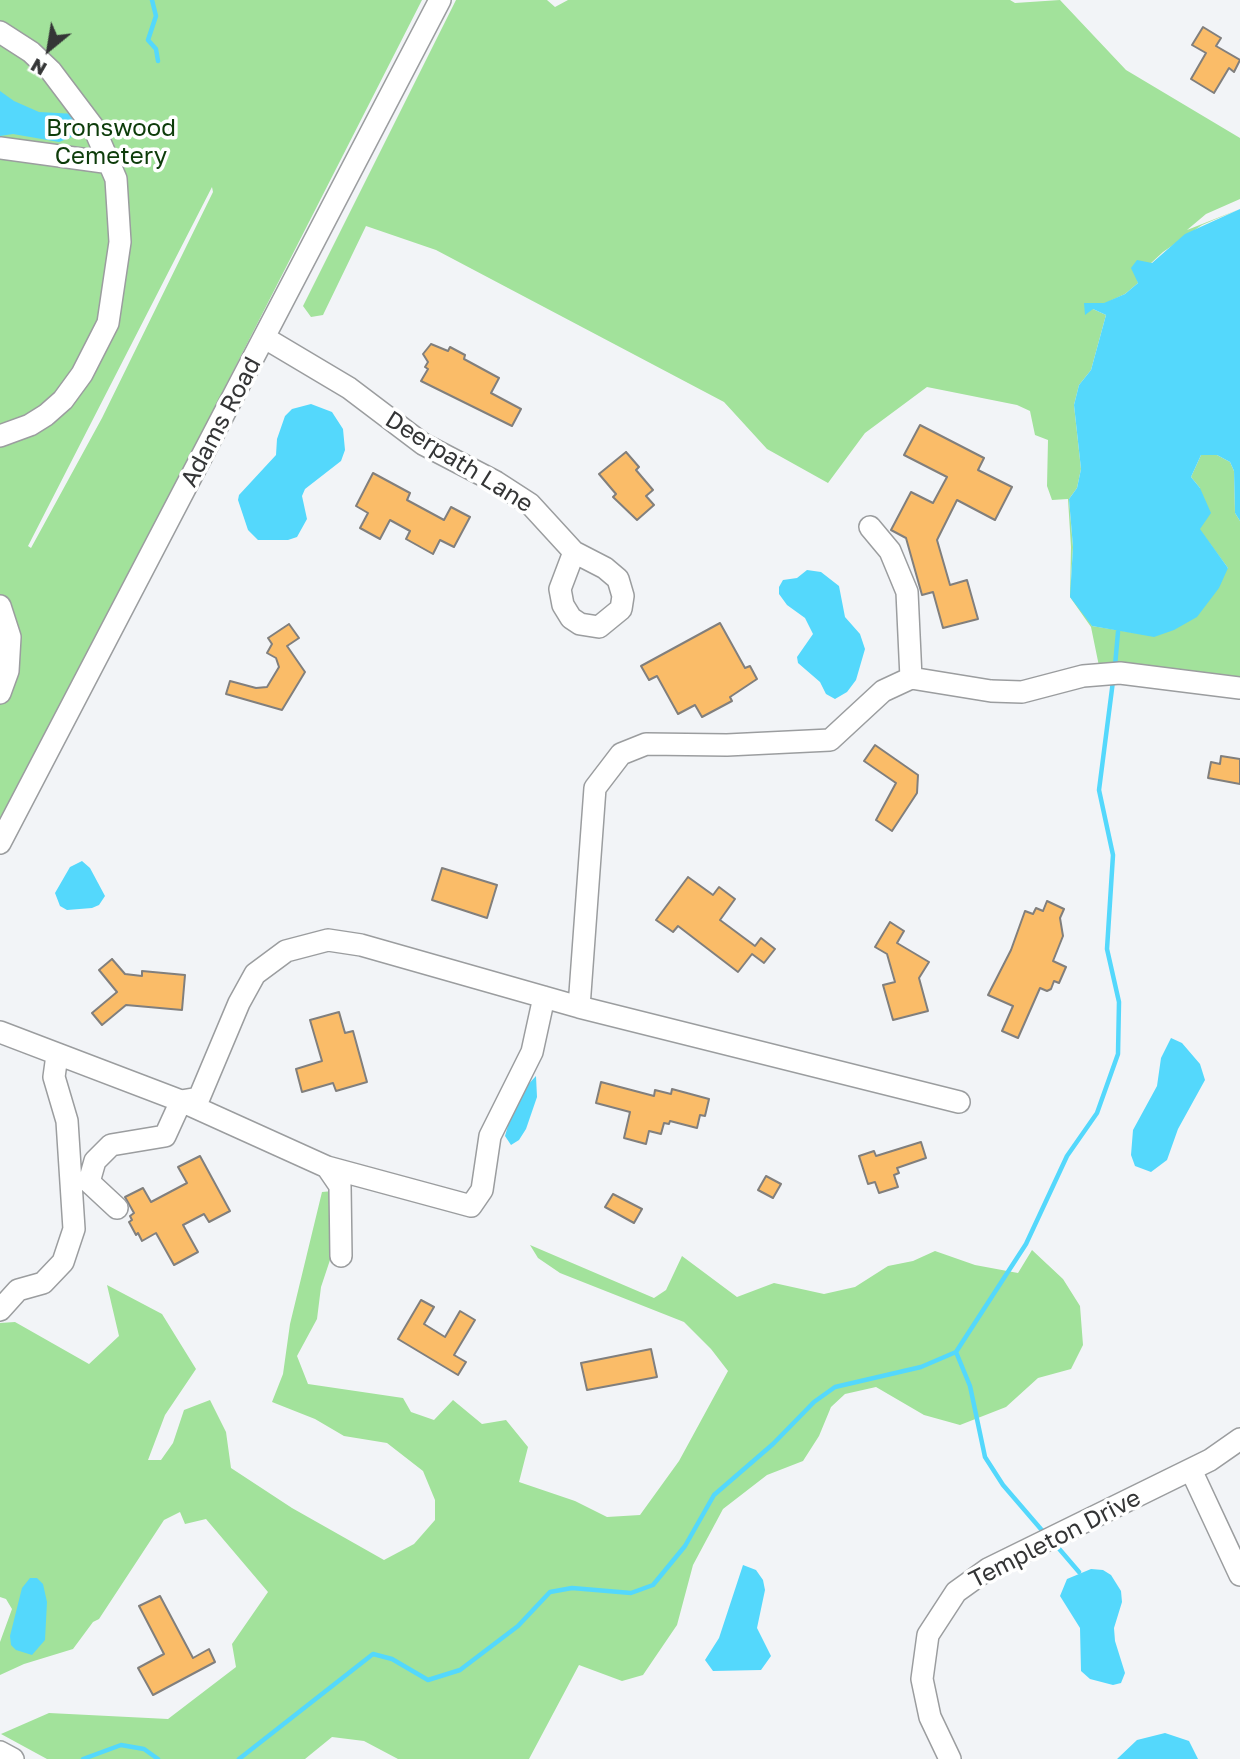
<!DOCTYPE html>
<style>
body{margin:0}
#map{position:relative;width:1240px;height:1759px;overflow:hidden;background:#f2f4f7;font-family:"Golos Text",sans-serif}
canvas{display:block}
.north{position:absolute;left:14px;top:14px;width:70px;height:70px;-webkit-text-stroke:5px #fff;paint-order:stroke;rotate:210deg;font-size:19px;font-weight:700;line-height:28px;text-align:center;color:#343536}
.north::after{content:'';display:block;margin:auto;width:24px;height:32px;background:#343536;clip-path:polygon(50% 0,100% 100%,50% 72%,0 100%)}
</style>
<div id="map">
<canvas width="1240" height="1759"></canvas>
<div class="north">N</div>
</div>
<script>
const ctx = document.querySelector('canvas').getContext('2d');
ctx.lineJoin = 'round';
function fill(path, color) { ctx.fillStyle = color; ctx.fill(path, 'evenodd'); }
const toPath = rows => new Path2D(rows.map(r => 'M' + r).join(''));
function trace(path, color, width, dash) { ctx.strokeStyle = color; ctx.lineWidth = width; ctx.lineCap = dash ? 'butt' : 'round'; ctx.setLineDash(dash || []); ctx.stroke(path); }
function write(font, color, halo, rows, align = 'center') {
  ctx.font = font + ' "Golos Text",sans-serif'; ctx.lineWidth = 7; ctx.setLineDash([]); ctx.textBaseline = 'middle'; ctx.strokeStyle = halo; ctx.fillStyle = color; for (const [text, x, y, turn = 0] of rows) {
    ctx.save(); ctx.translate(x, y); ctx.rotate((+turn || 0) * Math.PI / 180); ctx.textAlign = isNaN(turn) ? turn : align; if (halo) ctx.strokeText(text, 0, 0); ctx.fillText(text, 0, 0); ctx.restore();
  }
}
const green = toPath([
 [0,0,422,0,0,829],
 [212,187,213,192,102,418,31,548,28,546],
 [456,0,547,0,555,7,568,0,1010,0,1015,3,1060,0,1126,70,1240,138,1240,199,1206,214,1187,230,1240,209,1202,225,1163,252,1137,276,1138,283,1125,294,1093,309,1106,315,1091,370,1079,385,1074,405,1081,469,1077,488,1069,499,1073,547,1071,580,1092,626,1154,636,1228,568,1199,529,1200,488,1191,477,1201,455,1217,455,1230,462,1234,471,1235,513,1240,521,1240,688,1100,671,1091,627,1070,597,1071,547,1068,499,1052,500,1047,486,1048,440,1035,435,1030,411,1017,405,927,387,865,433,828,483,767,449,724,402,436,250,366,226,323,315,311,317,303,306],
 [333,1191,333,1251,321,1287,317,1319,297,1356,308,1384,403,1398,411,1412,434,1420,453,1400,482,1424,506,1420,528,1447,519,1482,575,1501,607,1517,640,1515,679,1461,728,1371,711,1349,684,1322,560,1273,538,1258,530,1245,654,1298,666,1290,682,1256,737,1297,774,1283,824,1294,855,1287,888,1266,913,1261,935,1251,975,1265,1018,1273,1032,1250,1063,1279,1080,1306,1083,1345,1071,1369,1038,1378,1006,1407,960,1425,924,1415,876,1387,845,1394,831,1407,819,1436,803,1461,767,1475,723,1509,693,1565,677,1625,643,1675,622,1681,579,1665,529,1759,398,1759,364,1741,332,1737,305,1759,47,1759,1,1734,49,1713,168,1719,236,1667,232,1644,268,1592,206,1519,185,1524,180,1512,164,1520,99,1619,93,1622,73,1649,24,1664,0,1675,0,1642,12,1609,6,1599,0,1597,0,1323,15,1322,89,1364,119,1336,107,1285,162,1314,196,1369,165,1415,148,1460,161,1460,173,1443,184,1410,210,1400,226,1432,231,1468,292,1508,384,1560,414,1544,435,1520,435,1500,423,1471,387,1443,344,1436,315,1419,272,1402,283,1374,290,1324,322,1192]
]);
const water = toPath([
 [0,91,14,101,39,112,76,114,85,128,82,133,59,142,13,134,0,136],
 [1240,209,1240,521,1235,513,1234,471,1230,462,1217,455,1201,455,1191,477,1200,488,1211,513,1200,529,1228,568,1219,588,1197,617,1174,630,1154,637,1092,626,1070,597,1073,547,1069,499,1077,488,1081,469,1074,405,1079,385,1091,370,1106,315,1093,309,1085,315,1084,303,1104,303,1125,294,1138,283,1131,268,1137,260,1152,263,1185,234],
 [311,404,332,412,343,429,345,450,341,461,305,489,302,496,307,519,297,537,288,540,258,540,248,530,238,500,239,495,276,455,277,439,285,416,292,409],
 [807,570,821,572,839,586,845,617,860,634,865,649,856,680,847,692,835,699,826,694,820,682,798,663,797,657,813,634,805,618,787,605,779,594,779,587,783,580,797,578],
 [82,861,90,868,105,896,99,905,92,908,67,910,60,906,55,893,70,867],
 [1171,1038,1182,1043,1200,1064,1205,1080,1178,1129,1167,1160,1151,1172,1135,1166,1131,1155,1133,1130,1157,1086,1161,1058],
 [536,1076,537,1097,526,1129,519,1140,511,1145,505,1136,511,1115,522,1091],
 [743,1565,756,1570,763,1580,765,1590,757,1628,771,1656,761,1670,713,1671,705,1660,719,1638],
 [1091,1569,1103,1570,1111,1575,1121,1591,1122,1602,1114,1628,1115,1641,1125,1673,1121,1683,1113,1685,1090,1679,1081,1671,1080,1628,1060,1596,1067,1579],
 [30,1578,37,1578,43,1584,47,1602,45,1640,32,1655,16,1650,11,1645,10,1636,22,1588],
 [1165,1733,1189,1741,1198,1759,1117,1759,1137,1740]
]);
const stream = toPath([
 [152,0,156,16,148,40,156,49,158,61],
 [1115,666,1118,632],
 [956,1352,970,1386,985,1457,1003,1485,1046,1535],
 [1055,1544,1079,1572],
 [83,1759,121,1745,144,1749,158,1759],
 [239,1759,373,1654,392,1659,428,1680,460,1670,518,1626,550,1592,572,1588,631,1593,653,1585,685,1546,714,1495,773,1444,814,1402,835,1387,921,1367,956,1352,1026,1244,1067,1156,1097,1113,1118,1054,1119,1002,1107,949,1113,855,1099,790,1113,681]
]);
const building = toPath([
 [1203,27,1221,38,1216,46,1240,60,1234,72,1229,68,1214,93,1191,79,1206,53,1192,45,1203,27],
 [431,344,448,351,450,347,465,355,464,359,499,378,491,393,521,409,512,426,421,381,428,369,425,367,428,362,423,354,431,344],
 [920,425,984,458,978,470,1012,487,995,520,957,500,937,540,950,585,967,580,978,619,943,628,933,592,922,595,906,538,891,530,911,492,933,503,947,477,904,455,920,425],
 [626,452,639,467,636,470,653,490,646,496,654,505,637,520,613,497,616,494,599,474,626,452],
 [373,473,410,493,407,500,444,520,451,507,470,517,454,547,440,540,433,554,406,539,410,531,390,520,380,539,360,528,368,513,356,506,373,473],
 [720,623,745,668,750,666,757,679,730,697,732,701,702,717,695,705,678,714,657,676,649,680,641,666,720,623],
 [289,624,299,638,287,646,305,672,282,710,226,694,230,681,256,688,267,687,279,667,276,658,267,653,272,644,268,638,289,624],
 [875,745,918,775,917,793,892,831,876,820,896,783,864,761,875,745],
 [1221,756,1240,759,1240,784,1208,778,1211,762,1220,764,1221,756],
 [442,868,497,885,487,918,432,900,442,868],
 [688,877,713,895,719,887,735,899,720,920,755,946,761,938,775,949,764,963,752,954,738,972,678,926,673,932,656,920,688,877],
 [1047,901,1064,909,1060,918,1063,936,1053,961,1066,967,1059,983,1054,981,1051,989,1047,991,1040,988,1018,1038,1002,1031,1013,1006,988,995,1011,950,1025,911,1033,914,1036,908,1043,911,1047,901],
 [890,922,904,931,897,943,929,962,919,978,928,1011,893,1020,883,985,895,982,887,954,875,947,890,922],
 [112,959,125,974,142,976,142,971,185,975,182,1010,126,1005,102,1025,92,1013,117,992,99,970,112,959],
 [339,1012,345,1033,353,1031,367,1082,336,1091,333,1083,302,1092,296,1069,322,1061,310,1020,339,1012],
 [601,1082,654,1096,655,1090,671,1094,672,1089,709,1099,705,1116,700,1115,697,1128,670,1121,669,1124,664,1123,661,1134,649,1131,646,1144,624,1138,630,1112,596,1103,601,1082],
 [921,1142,926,1158,897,1168,899,1173,894,1175,898,1187,879,1193,875,1182,868,1184,859,1156,874,1151,876,1156,921,1142],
 [200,1156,230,1211,209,1222,204,1214,183,1225,198,1252,174,1265,156,1233,142,1241,138,1233,136,1235,129,1222,132,1220,130,1216,134,1213,125,1197,143,1188,151,1202,187,1183,178,1167,200,1156],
 [766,1176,781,1184,773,1198,758,1190,766,1176],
 [613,1194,642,1209,634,1223,605,1207,613,1194],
 [421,1300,434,1307,424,1324,445,1337,460,1311,475,1320,454,1355,466,1362,458,1375,398,1339,421,1300],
 [651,1349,657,1377,587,1390,581,1363,651,1349],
 [160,1596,193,1658,209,1649,215,1662,153,1695,138,1668,164,1654,139,1606,160,1596]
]);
const minor = toPath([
 [0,32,31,52,51,71,94,128,116,179,120,242,108,323,82,374,63,400,46,415,30,425,0,436],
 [0,148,111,163],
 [265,338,349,388,423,444,496,482,530,504,574,552,605,568,618,579,623,596,621,609,599,627,580,624,571,618,563,605,560,589,574,552],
 [870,527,890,551,907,592,911,678],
 [0,606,10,637,8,671,0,693],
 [0,843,440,0],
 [579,1007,595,788,621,754,646,744,727,745,830,740,883,691,911,678,991,691,1022,692,1083,676,1120,673,1240,688],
 [0,1032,181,1101,327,1167,340,1186,341,1256],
 [181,1101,199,1098,239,1003,255,974,286,951,328,940,361,945,579,1007,959,1102],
 [327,1167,471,1206,482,1190,490,1136,532,1052,544,997],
 [117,1208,89,1182,95,1161,111,1145,165,1136,181,1101],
 [0,1310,18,1290,43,1283,63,1262,74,1229,67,1121,54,1077,57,1055],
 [1191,1470,1240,1575],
 [0,1752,13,1759],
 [950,1759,930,1717,922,1679,928,1635,956,1592,988,1569,1210,1460,1240,1439]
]);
const parkNames = [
 ["Bronswood",111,128],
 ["Cemetery",111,156]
];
const streetNames = [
 ["Adams Road",221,422,-62],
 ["Deerpath Lane",459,462,32],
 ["Templeton Drive",1055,1539,-27]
];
fill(green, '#a2e29b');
fill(water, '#54d8fc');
trace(stream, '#54d8fc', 4.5);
fill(building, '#fabc68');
trace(building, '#817f7d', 2);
trace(minor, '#9b9d9f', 24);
trace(minor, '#fff', 21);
write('24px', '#0d3c0a', '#fff', parkNames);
write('24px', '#343536', '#fff', streetNames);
</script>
